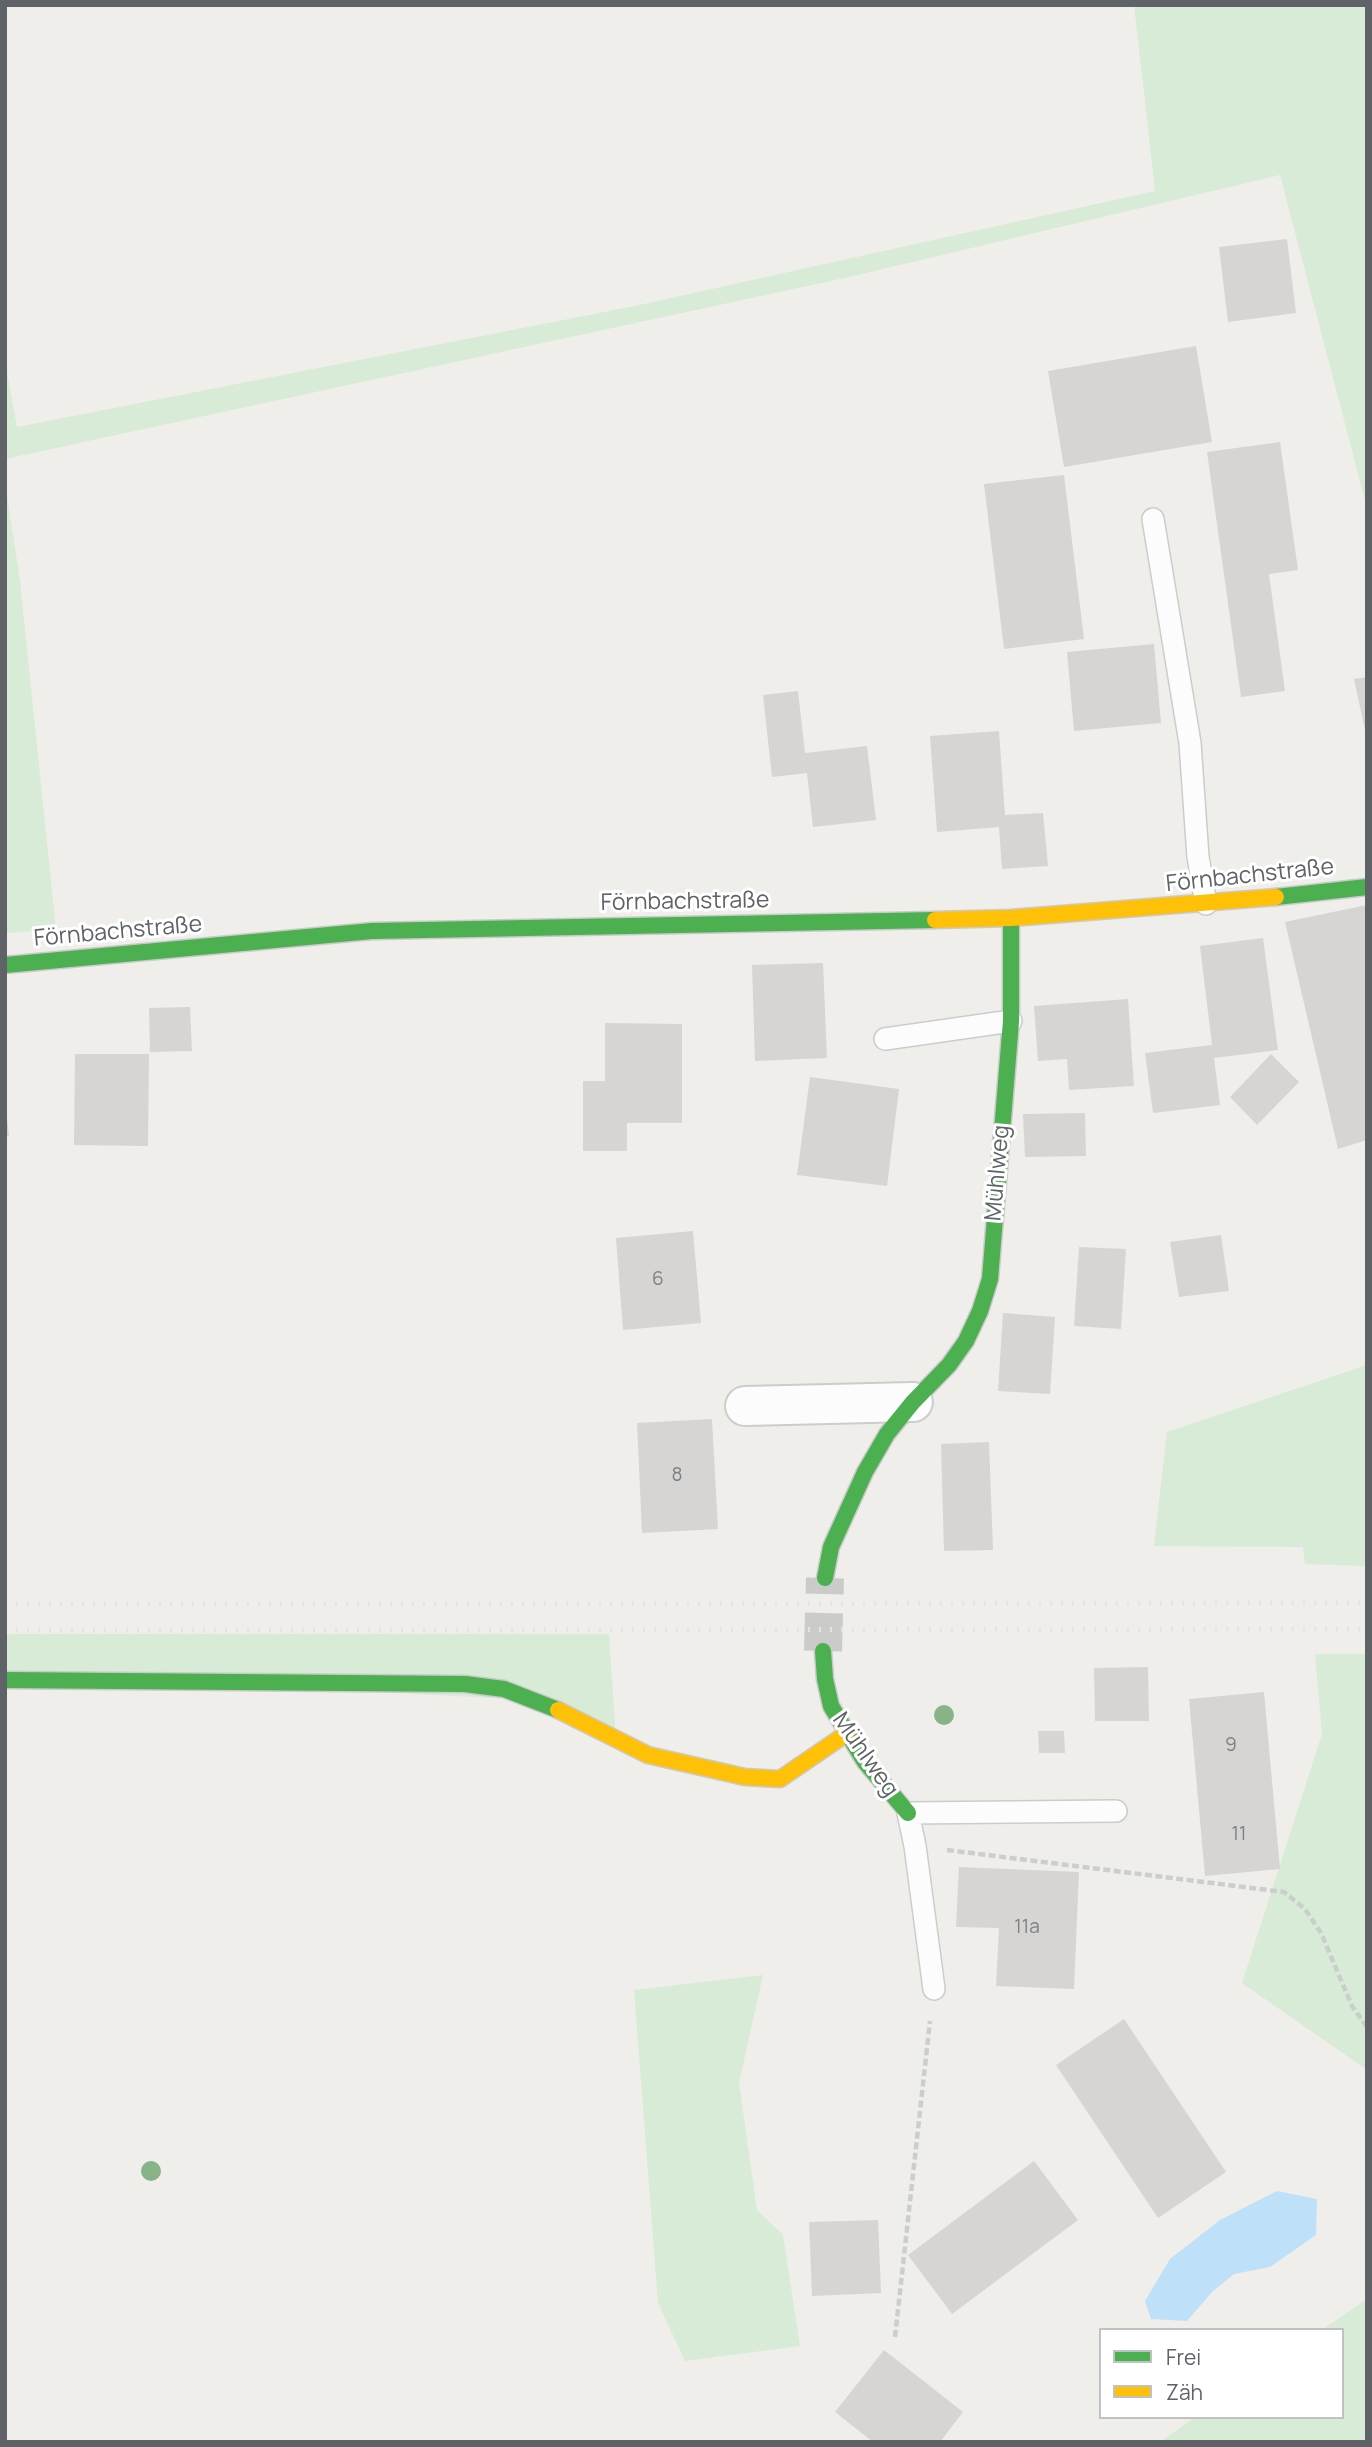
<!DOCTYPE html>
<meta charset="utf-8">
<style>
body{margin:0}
#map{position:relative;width:1372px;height:2447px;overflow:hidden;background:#efeeea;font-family:Manrope,sans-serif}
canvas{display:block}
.frame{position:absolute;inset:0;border:7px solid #5f6368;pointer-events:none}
.legend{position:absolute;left:1099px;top:2328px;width:245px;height:91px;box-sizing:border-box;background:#fff;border:2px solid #bfc1c3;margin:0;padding:9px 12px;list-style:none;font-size:21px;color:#5f6368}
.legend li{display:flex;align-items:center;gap:14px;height:35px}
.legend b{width:35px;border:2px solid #bfc1c3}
</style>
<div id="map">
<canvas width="1372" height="2447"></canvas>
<div class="frame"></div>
<ul class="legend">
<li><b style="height:9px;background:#4caf50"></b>Frei</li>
<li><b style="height:9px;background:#ffc107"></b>Zäh</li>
</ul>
</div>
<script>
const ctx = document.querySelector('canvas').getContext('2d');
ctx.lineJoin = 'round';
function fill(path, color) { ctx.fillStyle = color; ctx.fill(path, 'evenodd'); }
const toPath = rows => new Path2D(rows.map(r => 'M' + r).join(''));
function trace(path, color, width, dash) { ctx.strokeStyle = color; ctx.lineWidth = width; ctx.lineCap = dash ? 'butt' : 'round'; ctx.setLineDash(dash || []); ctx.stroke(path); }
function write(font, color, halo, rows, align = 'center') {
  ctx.font = font + ' Manrope,sans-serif'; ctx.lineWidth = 6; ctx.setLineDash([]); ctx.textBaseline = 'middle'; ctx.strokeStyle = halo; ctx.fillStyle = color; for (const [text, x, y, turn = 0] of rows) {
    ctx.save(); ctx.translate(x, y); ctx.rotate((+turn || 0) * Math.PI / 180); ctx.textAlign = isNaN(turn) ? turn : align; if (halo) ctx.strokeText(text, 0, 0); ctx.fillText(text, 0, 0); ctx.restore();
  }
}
const green = toPath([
 [1134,5,1367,5,1367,508,1280,175,849,277,5,459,5,361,17,427,635,306,1155,191],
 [5,482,20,581,56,930,5,933],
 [1367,1365,1367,1566,1305,1564,1303,1547,1154,1546,1167,1432],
 [5,1634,609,1634,616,1741,536,1700,5,1674],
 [1315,1654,1367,1654,1367,2070,1242,1983,1322,1734],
 [763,1975,739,2083,757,2210,783,2235,800,2346,685,2361,658,2303,634,1990],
 [1367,2299,1367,2442,1160,2442,1195,2417,1342,2417,1342,2330,1322,2330]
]);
const water = toPath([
 [1277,2191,1317,2199,1316,2235,1270,2267,1234,2274,1212,2292,1187,2321,1151,2319,1145,2301,1170,2259,1220,2220]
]);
const building = toPath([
 [1287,239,1296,313,1228,322,1219,247],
 [1196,346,1212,442,1064,467,1048,371],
 [1280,442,1298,570,1269,574,1285,691,1241,697,1207,452],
 [1064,475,1084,639,1004,649,984,484],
 [1154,644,1161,723,1074,731,1067,652],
 [1367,677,1367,735,1366,735,1354,679],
 [798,691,805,753,867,746,876,820,813,827,807,773,772,777,763,695],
 [999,731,1005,815,1043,813,1048,866,1002,869,999,827,937,832,930,736],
 [1367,905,1367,1140,1338,1149,1285,922],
 [1263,938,1278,1050,1214,1058,1220,1105,1153,1113,1145,1053,1212,1045,1200,946],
 [823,963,827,1058,755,1061,752,965],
 [1128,999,1134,1086,1069,1090,1067,1059,1038,1061,1034,1006],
 [190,1007,192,1051,150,1052,149,1008],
 [605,1023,682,1024,682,1123,627,1123,627,1151,583,1151,583,1081,605,1081],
 [75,1054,149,1054,148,1146,74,1145],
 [1271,1054,1299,1082,1257,1125,1230,1097],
 [810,1077,899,1089,887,1186,797,1175],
 [1085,1113,1086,1156,1025,1157,1023,1114],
 [5,1118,7,1118,9,1136,5,1137],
 [693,1231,701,1323,623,1330,616,1238],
 [1221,1235,1229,1291,1179,1297,1170,1242],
 [1079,1247,1126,1249,1121,1329,1074,1326],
 [1003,1313,1055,1317,1050,1394,998,1391],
 [712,1419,718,1529,642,1533,637,1423],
 [989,1442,993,1550,944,1551,941,1444],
 [1148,1667,1149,1721,1095,1721,1094,1668],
 [1264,1692,1280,1869,1205,1876,1189,1699],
 [1038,1731,1064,1731,1065,1753,1039,1753],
 [959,1867,1079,1872,1074,1989,996,1986,999,1928,956,1927],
 [1124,2019,1226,2172,1158,2218,1056,2065],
 [1034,2161,1078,2220,952,2314,908,2255],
 [878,2220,881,2293,812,2296,809,2222],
 [884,2350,963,2412,940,2442,873,2442,835,2412]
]);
const secondaryTunnel = toPath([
 [823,1651,825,1578]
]);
const path = toPath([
 [947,1850,1284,1892,1305,1909,1321,1933,1352,2006,1367,2027],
 [895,2337,930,2021]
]);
const lane = toPath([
 [1153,519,1190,743,1198,857,1206,904],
 [885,1039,1011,1021],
 [934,1989,915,1846,908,1813,1116,1811]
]);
const street = toPath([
 [745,1406,913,1402]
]);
const fast = toPath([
 [1276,897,1367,887],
 [5,965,372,931,935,920],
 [825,1578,831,1547,865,1472,887,1434,913,1402,949,1365,966,1341,980,1311,990,1279,1011,1021,1011,918],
 [823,1651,825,1679,831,1706,865,1762,908,1813],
 [5,1680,465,1684,504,1689,558,1710]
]);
const slow = toPath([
 [935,920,1011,918,1276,897],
 [558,1710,648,1755,745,1777,780,1779,846,1734]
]);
const rail = toPath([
 [5,1604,1367,1603],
 [5,1630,1367,1629]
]);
const trees = [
 [944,1715],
 [151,2171]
];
const numberNames = [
 ["6",658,1280],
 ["8",677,1476],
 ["9",1231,1746],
 ["11",1239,1835],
 ["11a",1027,1928]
];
const streetNames = [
 ["Förnbachstraße",1250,876,-6],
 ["Förnbachstraße",685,902,-1],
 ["Förnbachstraße",118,932,-5],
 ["Mühlweg",998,1173,-85],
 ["Mühlweg",865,1755,55]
];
fill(green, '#d8ebd6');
fill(water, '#bfe0f9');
fill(building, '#d6d5d3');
trace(secondaryTunnel, '#cbcbca', 38, [38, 19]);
trace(lane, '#cbcccc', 24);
trace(street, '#cbcccc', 42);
trace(fast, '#cacacb', 19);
trace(slow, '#cacacb', 19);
trace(path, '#cacfcc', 4.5, [7, 3.5]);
trace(lane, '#fdfcfc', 21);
trace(street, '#fdfcfc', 38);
trace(fast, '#4caf50', 16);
trace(slow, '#ffc107', 16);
trace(rail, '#e4e4e4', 5, [2, 9]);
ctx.fillStyle = '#88b388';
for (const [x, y] of trees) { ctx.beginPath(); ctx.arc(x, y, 10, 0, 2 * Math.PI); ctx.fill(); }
write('19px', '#7e8184', null, numberNames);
write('23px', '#5f6368', '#fff', streetNames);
</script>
